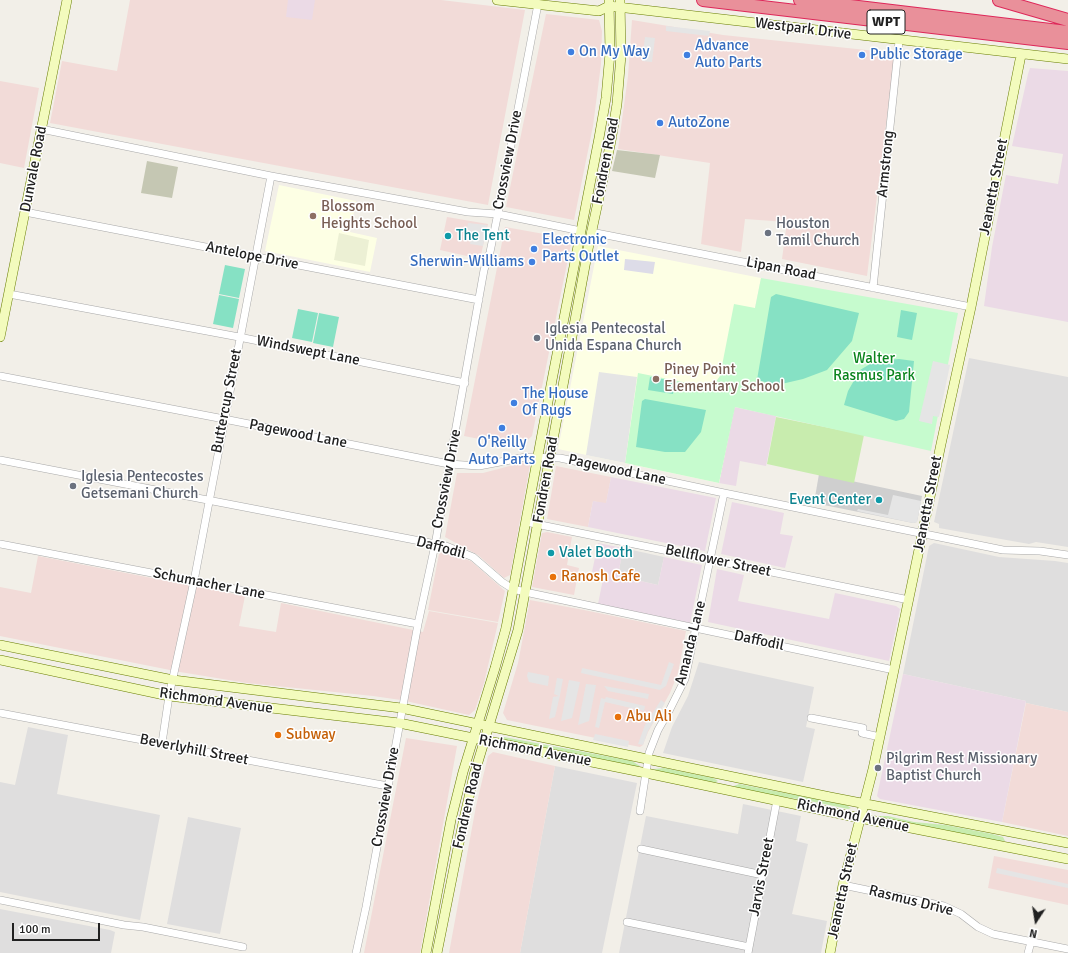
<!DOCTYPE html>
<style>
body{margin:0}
#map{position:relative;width:1068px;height:953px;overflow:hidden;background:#f2efe8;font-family:Signika,sans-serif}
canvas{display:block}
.north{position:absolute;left:1016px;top:901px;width:40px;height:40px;-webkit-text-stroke:3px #fff;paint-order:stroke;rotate:192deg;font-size:11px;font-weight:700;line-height:16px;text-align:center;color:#212121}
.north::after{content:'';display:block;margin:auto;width:14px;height:18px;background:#212121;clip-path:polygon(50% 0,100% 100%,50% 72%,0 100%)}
.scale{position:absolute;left:12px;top:923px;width:88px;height:18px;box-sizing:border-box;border:2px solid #212121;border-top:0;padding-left:5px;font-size:12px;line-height:14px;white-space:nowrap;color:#212121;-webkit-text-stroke:3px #fff;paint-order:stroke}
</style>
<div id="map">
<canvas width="1068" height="953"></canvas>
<div class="north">N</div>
<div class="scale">100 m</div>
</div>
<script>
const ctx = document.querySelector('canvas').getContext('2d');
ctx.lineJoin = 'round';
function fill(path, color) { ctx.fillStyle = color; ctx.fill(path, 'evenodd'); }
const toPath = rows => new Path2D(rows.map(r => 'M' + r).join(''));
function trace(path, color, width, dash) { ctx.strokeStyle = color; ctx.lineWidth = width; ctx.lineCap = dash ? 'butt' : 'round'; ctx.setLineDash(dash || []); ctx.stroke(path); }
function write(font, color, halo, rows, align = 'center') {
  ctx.font = font + ' Signika,sans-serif'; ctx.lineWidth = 3; ctx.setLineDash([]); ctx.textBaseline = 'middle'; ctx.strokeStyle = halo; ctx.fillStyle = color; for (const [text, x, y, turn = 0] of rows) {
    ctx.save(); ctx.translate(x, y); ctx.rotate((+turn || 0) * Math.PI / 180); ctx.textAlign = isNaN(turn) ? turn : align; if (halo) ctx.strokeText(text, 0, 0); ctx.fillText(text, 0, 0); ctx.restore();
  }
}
const residential = toPath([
 [969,358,1068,377,1068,547,1036,542,1029,544,939,528,939,524,934,522],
 [934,543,999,557,1055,561,1068,563,1068,712,1026,703,1026,701,903,674,929,546],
 [623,548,664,557,658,585,618,576],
 [699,662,814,687,806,727,815,729,803,782,663,753,672,727,688,696],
 [28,727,68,735,57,794,160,815,140,920,0,892,0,782,15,785],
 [555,766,637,783,602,953,520,953],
 [743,804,801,816,796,841,808,844,792,914,827,921,821,953,619,953,646,816,738,834],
 [188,817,241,828,220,934,167,924],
 [0,909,110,930,115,932,111,953,0,953]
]);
const commercial = toPath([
 [130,0,441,0,525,10,488,205,50,123,62,61,117,71],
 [546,14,599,20,602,31,601,64,593,126,574,220,506,207],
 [632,20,723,35,895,53,867,276,782,259,787,222,745,219,741,252,701,244,710,163,618,149,628,76],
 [0,81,39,88,24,168,0,163],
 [447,217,488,224,480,259,440,250],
 [505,227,572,239,532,436,520,447,464,436],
 [525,462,530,465,510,575,504,578,478,555,445,537,457,473,483,473],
 [556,466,611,477,606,504,593,501,588,527,547,519],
 [547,532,572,537,567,565,579,568,574,595,532,587,542,533],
 [443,552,471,561,505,591,498,622,428,610,439,554],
 [38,556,245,596,239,626,276,632,281,603,423,632,429,611,498,623,484,683,475,710,469,715,401,700,373,696,247,683,180,672,0,636,0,587,31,593],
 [530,600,584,610,686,631,678,673,670,693,648,732,643,745,640,747,507,720,503,713,518,663],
 [1026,703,1068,712,1068,836,1002,822],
 [406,738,457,746,420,953,364,953],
 [493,752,555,766,520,953,449,953,476,806,488,756],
 [994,856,1068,870,1068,905,988,888]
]);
const industrial = toPath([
 [288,0,315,0,312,20,286,17],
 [1030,68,1068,71,1068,322,984,306,992,247,1006,175,1058,184,1063,154,1012,146,1028,74],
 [734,407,776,416,766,466,740,461,736,486,719,483],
 [611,477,716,498,705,551,588,527,593,501,606,503],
 [732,502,784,513,780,534,793,536,785,568,721,554],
 [598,543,623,548,618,576,658,585,664,557,702,565,690,623,598,604,604,574,592,572],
 [717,569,744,575,738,601,829,619,835,593,896,606,900,609,889,661,708,622],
 [903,674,1026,701,1002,822,880,799,877,796]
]);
const education = toPath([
 [279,185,356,201,350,232,377,238,370,272,265,251],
 [598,246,761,278,719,483,558,449]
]);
const religious = toPath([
 [819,474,922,496,917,522,913,523,814,503]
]);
const construction = toPath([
 [617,150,660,155,655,178,612,171],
 [147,161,178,167,172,198,141,193]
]);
const farmland = toPath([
 [339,233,369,240,365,266,334,260]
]);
const grass = toPath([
 [776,417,864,435,854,483,767,464],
 [498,737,504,737,632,761,640,766,629,767,502,741],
 [664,768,713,778,718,781,714,783,664,774,654,769],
 [739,784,846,805,851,808,848,809,810,801,740,790,734,786],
 [876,816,888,816,914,822,946,825,992,834,1003,837,1005,841,993,841,909,825]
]);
const park = toPath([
 [761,278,958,313,931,451,735,407,719,483,625,463,638,373,708,387,715,383,720,376,734,304,755,308]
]);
const pitch = toPath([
 [225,265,245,269,239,298,219,294],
 [776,294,859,313,852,341,827,370,803,379,777,385,757,380,771,297],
 [219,295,239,299,233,328,213,324],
 [298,309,318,313,312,342,292,338],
 [901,310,917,313,912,340,897,337],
 [319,313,339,317,333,347,313,343],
 [899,359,914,361,909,412,904,419,896,421,844,405,848,391,860,370,875,361],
 [650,377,675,381,673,394,648,390],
 [645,399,706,410,701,432,685,452,665,452,636,447,642,401]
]);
const parking = toPath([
 [666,26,710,31,709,36,666,31],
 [645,37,655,38,652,62,642,61],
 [468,223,487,225,483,246,470,244,471,239,465,238],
 [933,361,950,365,939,417,933,416,932,424,919,421],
 [599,372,637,377,625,463,586,455],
 [893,495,921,501,917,522,913,523,857,511,858,509,888,515],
 [669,662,674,664,666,686,660,690,581,673,582,668,661,685],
 [528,672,549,676,548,686,529,682,527,676],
 [557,678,563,679,560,695,555,717,549,719,553,697,559,696,554,694],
 [569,680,580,682,572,718,561,721],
 [586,684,596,685,589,721,578,725],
 [604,686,649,694,648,699,608,691],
 [606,697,645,706,644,711,605,702,599,728,595,727,601,698,605,699],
 [661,700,665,703,648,731,643,745,638,744,645,725],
 [595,734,629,741,628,747,593,740],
 [997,868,1068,884,1068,888,996,873]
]);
const plaza = toPath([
 [625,259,655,262,653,274,624,270]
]);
const street = toPath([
 [41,129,271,176,468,212,498,214,581,231],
 [25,212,479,300],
 [591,232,971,307],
 [873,288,899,41],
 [9,294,239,337,465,383],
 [0,376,224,419,449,464,479,466,526,457,560,458,724,493,1003,550,1040,551,1068,555],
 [0,460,446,546,473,557,502,582,513,589,525,592,894,670],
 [526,522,909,600],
 [0,544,418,624],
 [0,713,279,766,388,786],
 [811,718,863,728,862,733,880,737],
 [162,743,169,696,194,581,271,176],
 [640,811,649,753,658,730,670,709,685,679,724,493],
 [641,849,763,875],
 [843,885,944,906,961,914,978,927,993,934,1068,949],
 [0,900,124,925,143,927,243,947],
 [627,922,749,947],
 [356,953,366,907,418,624,435,545,484,270,490,252,500,203,538,4],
 [748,953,777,800],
 [1028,953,1031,942]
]);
const secondary = toPath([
 [497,0,599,11,609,6,1068,59],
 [0,337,67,0],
 [0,645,173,680,401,708,830,797,1068,843],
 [0,660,169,696,399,723,646,773,860,818,1068,859],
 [426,953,451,820,463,772,495,668,506,628,552,380,599,138,606,98,610,53,609,0],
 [437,953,463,823,474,775,518,630,589,244,611,141,617,104,621,55,620,0],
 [830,953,843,885,873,769,890,689,941,444,971,307,1021,55]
]);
const highway = toPath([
 [703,0,1068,43],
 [800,0,1068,32],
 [999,0,1068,20]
]);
const markers = [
 [571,52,4,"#3f7fe0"],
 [687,55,4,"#3f7fe0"],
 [862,55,4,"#3f7fe0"],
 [660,123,4,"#3f7fe0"],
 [313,216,4,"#8d6e63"],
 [768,233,4,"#6b7280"],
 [448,236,4,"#0f9aa8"],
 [534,249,4,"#3f7fe0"],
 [532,262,4,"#3f7fe0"],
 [537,338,4,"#6b7280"],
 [656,379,4,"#8d6e63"],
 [514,403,4,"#3f7fe0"],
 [502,428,4,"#3f7fe0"],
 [73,486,4,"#6b7280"],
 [879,500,4,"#0f9aa8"],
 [551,553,4,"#0f9aa8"],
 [553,577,4,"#e8710a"],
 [618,717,4,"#e8710a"],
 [278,735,4,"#e8710a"],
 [878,768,4,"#6b7280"]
];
const shields = [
 [886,22,38]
];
const shieldNames = [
 ["WPT",886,22]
];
const streetNames = [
 ["Westpark Drive",803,29,7],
 ["Crossview Drive",508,160,-79],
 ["Fondren Road",606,161,-79],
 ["Armstrong",886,164,-84],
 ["Dunvale Road",34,169,-79],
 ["Jeanetta Street",994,187,-79],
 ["Antelope Drive",252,256,11],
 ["Lipan Road",781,269,11],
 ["Windswept Lane",308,351,11],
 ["Buttercup Street",227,401,-79],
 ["Pagewood Lane",298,434,11],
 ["Pagewood Lane",617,470,12],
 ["Crossview Drive",447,479,-79],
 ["Fondren Road",546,480,-80],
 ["Jeanetta Street",928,504,-79],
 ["Daffodil",441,548,15],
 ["Bellflower Street",718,561,12],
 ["Schumacher Lane",209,584,11],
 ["Daffodil",759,641,12],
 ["Amanda Lane",691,643,-76],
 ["Richmond Avenue",216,701,8],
 ["Beverlyhill Street",194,750,11],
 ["Richmond Avenue",535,751,11],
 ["Crossview Drive",386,797,-80],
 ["Fondren Road",468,806,-77],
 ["Richmond Avenue",853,816,12],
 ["Jarvis Street",762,877,-79],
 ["Jeanetta Street",843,891,-78],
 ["Rasmus Drive",911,901,14]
];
const shopNames = [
 ["Advance",695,46],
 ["Auto Parts",695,63],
 ["On My Way",579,52],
 ["Public Storage",870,55],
 ["AutoZone",668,123],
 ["Electronic",542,240],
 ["Parts Outlet",542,257],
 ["Sherwin-Williams",524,262,"right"],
 ["The House",522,394],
 ["Of Rugs",522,411],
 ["O'Reilly",502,443,"center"],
 ["Auto Parts",502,460,"center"]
];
const educationNames = [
 ["Blossom",321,207],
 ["Heights School",321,224],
 ["Piney Point",664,370],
 ["Elementary School",664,387]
];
const worshipNames = [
 ["Houston",776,224],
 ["Tamil Church",776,241],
 ["Iglesia Pentecostal",545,329],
 ["Unida Espana Church",545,346],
 ["Iglesia Pentecostes",81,477],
 ["Getsemani Church",81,494],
 ["Pilgrim Rest Missionary",886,759],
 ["Baptist Church",886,776]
];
const cultureNames = [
 ["The Tent",456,236],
 ["Event Center",871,500,"right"],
 ["Valet Booth",559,553]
];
const parkNames = [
 ["Walter",874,359],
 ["Rasmus Park",874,376]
];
const foodNames = [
 ["Ranosh Cafe",561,577],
 ["Abu Ali",626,717],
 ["Subway",286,735]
];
fill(residential, '#dfdede');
fill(commercial, '#f2dbd8');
fill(industrial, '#ebdae6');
fill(education, '#fdffe4');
fill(religious, '#cfcfcf');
fill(construction, '#c5c7b3');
fill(farmland, '#ecf0d4');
fill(grass, '#c8ecae');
fill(park, '#c6fbce');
fill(pitch, '#86e1c4');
fill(parking, '#e5e5e5');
fill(plaza, '#dddce8');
trace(street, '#a8a8a8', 8);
trace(secondary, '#687d03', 10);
trace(highway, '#de2759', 14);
trace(street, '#fff', 7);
trace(secondary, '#f3fbbd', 9);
trace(highway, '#e9909a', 12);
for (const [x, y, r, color] of markers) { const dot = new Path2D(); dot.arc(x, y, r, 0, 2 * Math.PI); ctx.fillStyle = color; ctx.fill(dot); trace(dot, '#fff', 1.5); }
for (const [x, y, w] of shields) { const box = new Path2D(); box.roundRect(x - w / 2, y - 12, w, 24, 3); ctx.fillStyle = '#fff'; ctx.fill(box); trace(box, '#212121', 1); }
write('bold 14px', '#212121', null, shieldNames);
write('15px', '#212121', '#fff', streetNames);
write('15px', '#366cbe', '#fff', shopNames, 'left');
write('15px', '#785e54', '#fff', educationNames, 'left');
write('15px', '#5b616d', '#fff', worshipNames, 'left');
write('15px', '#0d838f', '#fff', cultureNames, 'left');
write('15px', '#0a841d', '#fff', parkNames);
write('15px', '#c56008', '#fff', foodNames, 'left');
</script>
